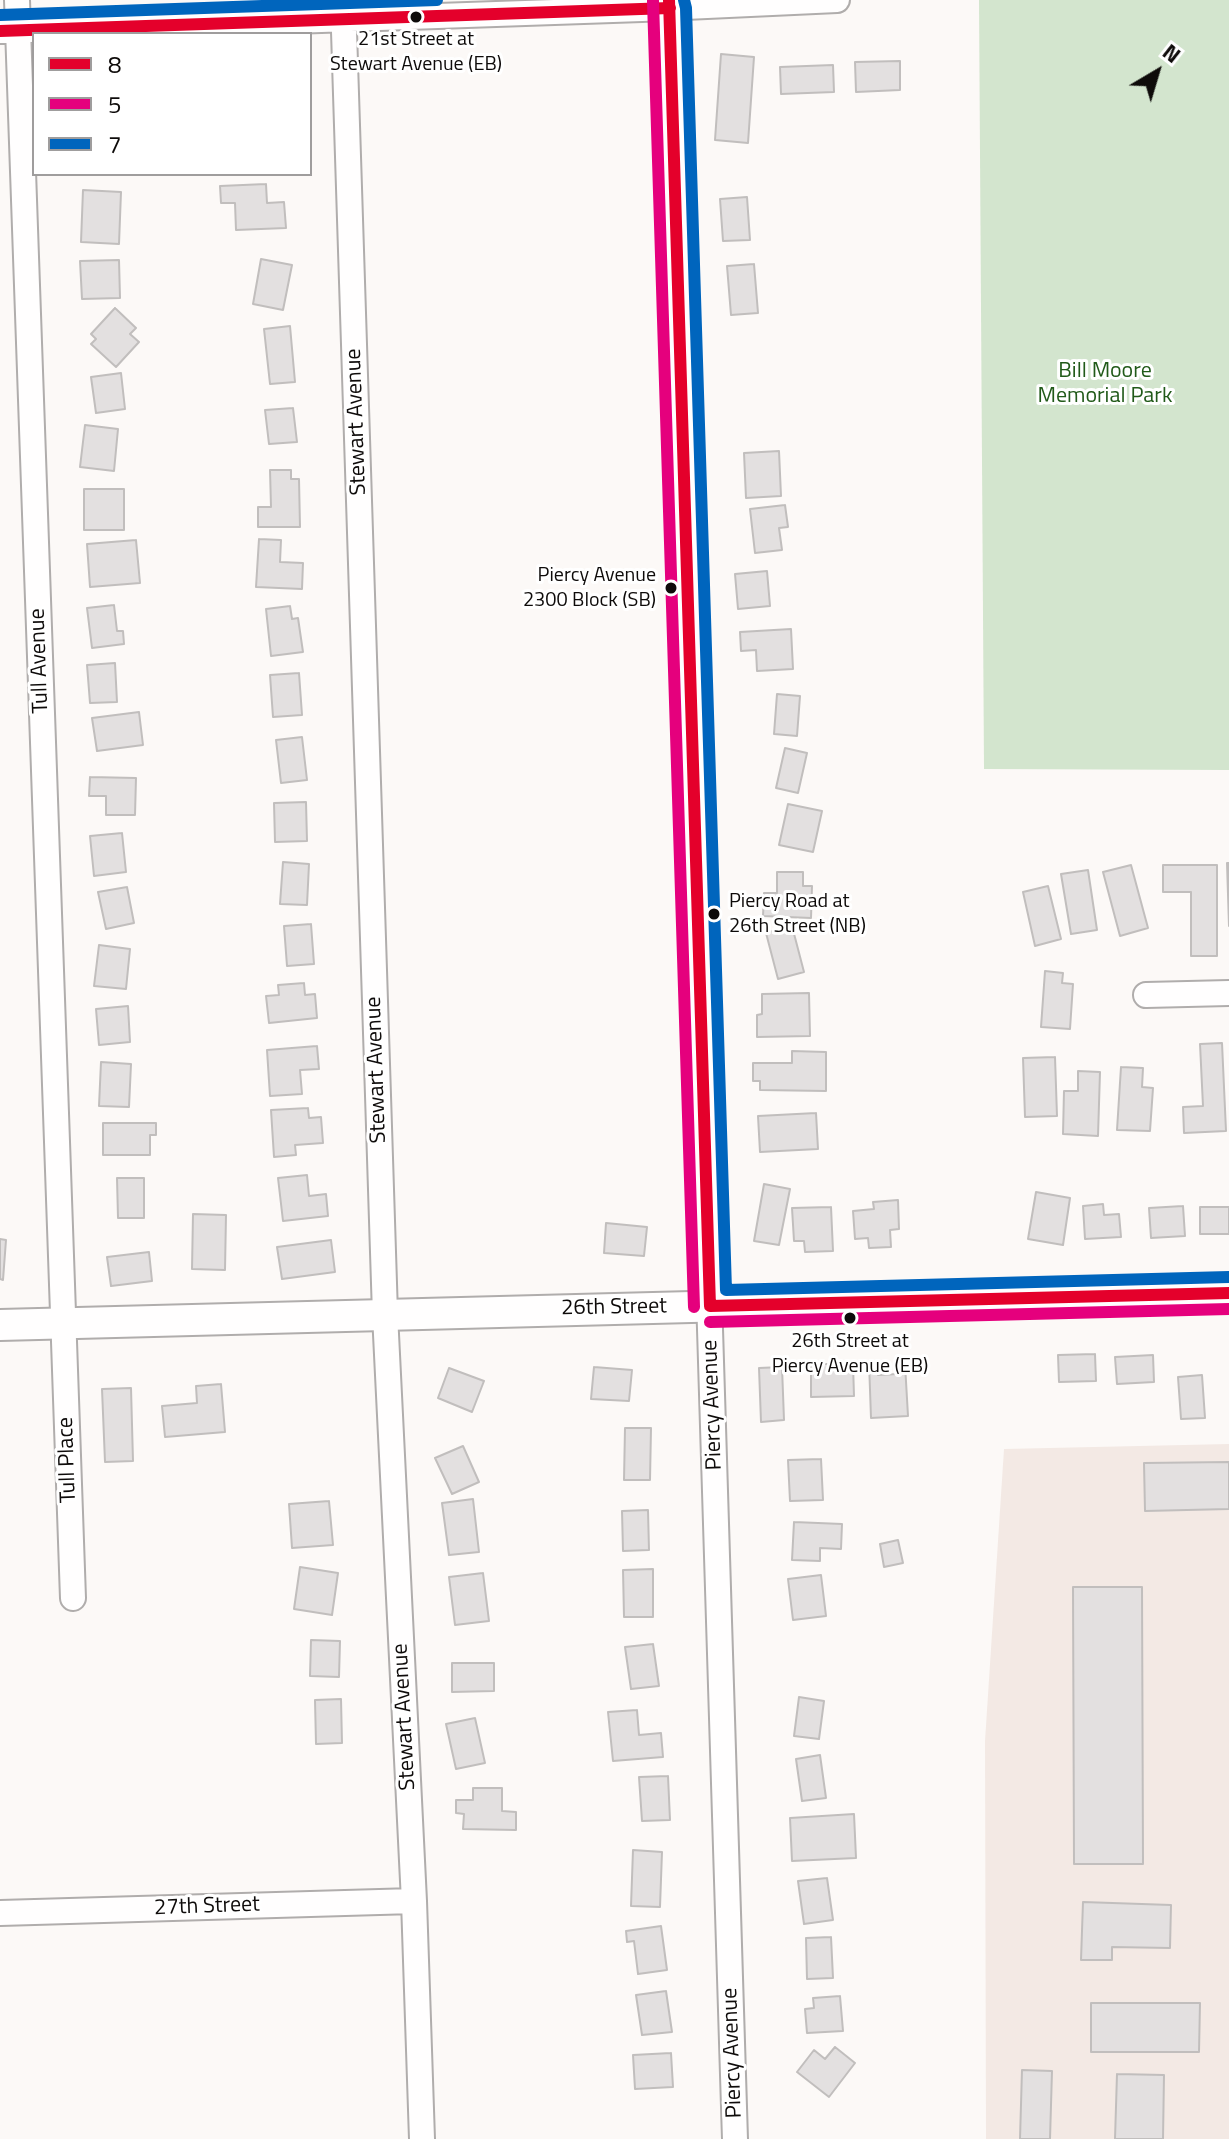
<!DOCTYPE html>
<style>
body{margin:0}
#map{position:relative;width:1229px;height:2139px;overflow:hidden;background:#fcf9f7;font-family:"Titillium Web",sans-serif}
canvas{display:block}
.legend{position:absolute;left:32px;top:32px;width:280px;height:144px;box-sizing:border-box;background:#fff;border:2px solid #9f9d9d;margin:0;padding:10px 14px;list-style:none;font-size:24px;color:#0e0b0a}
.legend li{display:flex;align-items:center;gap:16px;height:40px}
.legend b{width:40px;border:2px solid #9f9d9d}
.north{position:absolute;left:1117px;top:32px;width:80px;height:80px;-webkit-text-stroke:6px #fff;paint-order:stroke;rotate:38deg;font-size:22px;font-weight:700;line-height:32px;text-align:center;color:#0e0b0a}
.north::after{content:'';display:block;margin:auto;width:28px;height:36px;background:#0e0b0a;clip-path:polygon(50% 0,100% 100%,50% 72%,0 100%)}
</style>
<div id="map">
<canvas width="1229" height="2139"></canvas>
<ul class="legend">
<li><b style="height:10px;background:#e4002b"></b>8</li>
<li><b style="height:10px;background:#e5007d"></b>5</li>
<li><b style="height:10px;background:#0065bd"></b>7</li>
</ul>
<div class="north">N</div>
</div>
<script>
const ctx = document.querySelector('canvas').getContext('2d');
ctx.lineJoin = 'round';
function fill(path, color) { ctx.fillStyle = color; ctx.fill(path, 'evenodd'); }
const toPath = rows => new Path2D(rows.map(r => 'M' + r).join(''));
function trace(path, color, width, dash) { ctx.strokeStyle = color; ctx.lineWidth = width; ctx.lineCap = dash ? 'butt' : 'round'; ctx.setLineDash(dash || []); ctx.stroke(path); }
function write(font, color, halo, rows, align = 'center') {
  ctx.font = font + ' "Titillium Web",sans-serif'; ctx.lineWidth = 6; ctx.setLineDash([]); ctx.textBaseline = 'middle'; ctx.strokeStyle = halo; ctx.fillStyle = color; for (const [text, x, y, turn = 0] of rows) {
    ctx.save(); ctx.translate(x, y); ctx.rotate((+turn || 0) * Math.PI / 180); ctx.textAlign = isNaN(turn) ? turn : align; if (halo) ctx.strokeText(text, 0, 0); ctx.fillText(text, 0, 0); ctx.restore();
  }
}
const built = toPath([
 [1229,1444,1229,2139,986,2139,985,1741,1004,1449]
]);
const green = toPath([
 [979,0,1229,0,1229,770,984,769]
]);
const building = toPath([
 [721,54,754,57,748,143,715,140,721,54],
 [900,61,900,90,856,92,855,62,900,61],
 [833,65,834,92,781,94,780,67,833,65],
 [266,184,267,203,284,202,286,228,236,230,235,203,221,203,220,186,266,184],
 [83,190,121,192,119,244,81,242,83,190],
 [747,197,750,240,723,241,720,199,747,197],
 [261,259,292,265,283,310,253,304,261,259],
 [119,260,120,298,82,299,80,261,119,260],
 [754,264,758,313,731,315,727,266,754,264],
 [115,308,136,328,130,334,139,342,116,367,91,344,96,339,91,334,115,308],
 [290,326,295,382,270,384,264,329,290,326],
 [121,373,125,409,96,413,91,377,121,373],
 [293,408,297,442,269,444,265,410,293,408],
 [85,425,118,429,114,471,80,467,85,425],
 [779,451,781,496,746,498,744,453,779,451],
 [270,470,291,470,291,479,299,479,300,527,258,527,258,507,271,507,270,470],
 [84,489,124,489,124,530,84,530,84,489],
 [785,505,788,527,779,528,782,550,755,553,750,509,785,505],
 [259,539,281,540,280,562,303,563,302,589,256,587,259,539],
 [136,540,140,583,90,587,87,544,136,540],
 [767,571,770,606,738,609,735,574,767,571],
 [114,605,117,631,123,631,124,644,92,648,87,608,114,605],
 [290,606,292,619,298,618,303,652,271,656,266,609,290,606],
 [791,629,793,669,757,671,756,650,741,651,740,632,791,629],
 [115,663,117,702,90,703,87,665,115,663],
 [299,673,302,715,273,717,270,675,299,673],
 [777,694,800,696,797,736,774,734,777,694],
 [139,712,143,745,97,751,92,718,139,712],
 [302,737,307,780,281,783,276,740,302,737],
 [785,748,807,753,798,793,776,788,785,748],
 [90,777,136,778,135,815,106,815,106,796,89,796,90,777],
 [306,802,307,841,275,842,274,803,306,802],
 [788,804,822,811,813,852,779,845,788,804],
 [122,833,126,872,94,876,90,836,122,833],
 [283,862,309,864,307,905,280,904,283,862],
 [1227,863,1229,863,1229,926,1227,863],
 [1131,865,1148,928,1120,936,1103,872,1131,865],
 [1163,865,1217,865,1217,956,1191,956,1191,892,1163,892,1163,865],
 [1088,870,1097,930,1071,934,1061,874,1088,870],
 [777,872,803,872,803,886,812,886,811,918,763,916,764,893,777,893,777,872],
 [1048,886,1061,939,1035,946,1023,892,1048,886],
 [127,887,134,923,106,929,98,892,127,887],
 [311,924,314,964,287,966,284,926,311,924],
 [792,926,804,972,778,979,766,933,792,926],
 [99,945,130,949,126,989,94,986,99,945],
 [1045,971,1063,973,1062,983,1073,984,1070,1029,1041,1027,1045,971],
 [304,983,305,995,315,994,317,1018,269,1023,266,996,279,995,278,985,304,983],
 [809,993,810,1036,757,1037,757,1015,762,1014,762,994,809,993],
 [128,1006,130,1042,99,1045,96,1009,128,1006],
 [1222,1043,1226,1131,1184,1133,1183,1107,1203,1106,1200,1044,1222,1043],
 [317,1046,319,1069,300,1070,302,1094,270,1096,267,1050,317,1046],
 [792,1051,826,1052,826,1091,760,1090,760,1081,753,1081,753,1063,792,1063,792,1051],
 [1055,1057,1057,1116,1025,1117,1023,1058,1055,1057],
 [101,1062,131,1064,129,1107,99,1106,101,1062],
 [1121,1067,1143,1068,1142,1087,1153,1088,1150,1131,1117,1130,1121,1067],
 [1078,1071,1100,1072,1098,1136,1063,1134,1064,1091,1078,1091,1078,1071],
 [308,1108,309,1118,321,1117,323,1143,295,1145,296,1155,274,1157,271,1110,308,1108],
 [816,1113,818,1149,760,1152,758,1116,816,1113],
 [103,1123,156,1123,156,1135,150,1135,150,1155,103,1155,103,1123],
 [307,1175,309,1196,326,1194,328,1216,283,1221,278,1178,307,1175],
 [117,1178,144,1178,144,1218,118,1218,117,1178],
 [764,1184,790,1189,779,1245,754,1241,764,1184],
 [1036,1192,1070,1198,1063,1245,1028,1239,1036,1192],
 [898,1200,899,1229,890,1230,891,1247,869,1248,868,1238,855,1239,853,1211,874,1209,873,1202,898,1200],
 [1103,1204,1104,1215,1119,1214,1121,1237,1085,1239,1083,1206,1103,1204],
 [1183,1206,1185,1236,1151,1238,1149,1208,1183,1206],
 [831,1207,833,1251,805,1252,804,1241,794,1241,792,1208,831,1207],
 [1200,1207,1229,1207,1229,1234,1200,1234,1200,1207],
 [193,1214,226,1215,225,1270,192,1269,193,1214],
 [606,1223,647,1227,644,1256,604,1253,606,1223],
 [0,1239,6,1240,3,1280,0,1279,0,1239],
 [331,1240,335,1272,282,1279,277,1247,331,1240],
 [149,1252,152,1281,111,1286,107,1257,149,1252],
 [1095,1354,1096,1381,1059,1382,1058,1355,1095,1354],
 [1153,1355,1154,1382,1117,1384,1115,1357,1153,1355],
 [877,1361,878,1375,898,1374,898,1364,905,1364,908,1416,871,1418,869,1362,877,1361],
 [811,1364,853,1364,854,1396,811,1397,811,1364],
 [594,1367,632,1370,629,1401,591,1399,594,1367],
 [782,1367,784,1420,761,1422,759,1368,782,1367],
 [449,1368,484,1381,472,1412,438,1398,449,1368],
 [1202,1375,1205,1418,1181,1419,1178,1377,1202,1375],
 [221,1384,225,1432,165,1437,162,1406,197,1403,196,1386,221,1384],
 [131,1388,133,1461,105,1462,102,1389,131,1388],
 [625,1428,651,1428,650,1480,624,1480,625,1428],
 [463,1446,479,1482,452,1494,435,1458,463,1446],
 [821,1459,823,1500,790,1501,788,1460,821,1459],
 [1229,1462,1229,1509,1145,1511,1144,1463,1229,1462],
 [473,1499,479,1552,449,1555,442,1503,473,1499],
 [329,1501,333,1545,292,1548,289,1504,329,1501],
 [648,1510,649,1550,623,1551,622,1511,648,1510],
 [794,1522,842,1524,841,1549,820,1548,820,1561,792,1560,794,1522],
 [898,1540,903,1563,884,1567,880,1544,898,1540],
 [300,1567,338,1573,332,1615,294,1609,300,1567],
 [653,1569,653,1617,624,1617,623,1570,653,1569],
 [483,1573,489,1621,455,1625,449,1577,483,1573],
 [821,1575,826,1616,793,1620,788,1579,821,1575],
 [1073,1587,1142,1587,1143,1864,1074,1864,1073,1587],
 [311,1640,340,1641,339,1677,310,1676,311,1640],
 [653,1644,659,1686,631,1689,625,1647,653,1644],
 [452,1663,494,1663,494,1691,452,1692,452,1663],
 [799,1697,824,1701,819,1739,794,1736,799,1697],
 [341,1699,342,1743,316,1744,315,1700,341,1699],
 [637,1710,639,1735,661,1733,663,1757,613,1761,608,1712,637,1710],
 [475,1718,485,1763,456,1769,446,1724,475,1718],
 [820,1755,826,1798,802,1801,796,1759,820,1755],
 [668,1776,670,1820,642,1821,639,1777,668,1776],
 [473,1788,502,1788,502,1811,516,1812,516,1830,463,1829,464,1814,456,1813,456,1800,473,1800,473,1788],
 [854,1814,856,1858,792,1861,790,1818,854,1814],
 [633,1850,662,1852,660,1907,631,1906,633,1850],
 [827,1878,833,1920,804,1924,798,1881,827,1878],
 [1083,1902,1171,1905,1170,1948,1112,1947,1112,1960,1081,1960,1083,1902],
 [661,1926,667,1970,638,1974,634,1941,627,1942,626,1931,661,1926],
 [831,1937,833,1978,807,1979,806,1938,831,1937],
 [666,1991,672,2032,642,2035,636,1995,666,1991],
 [840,1996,843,2031,807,2033,805,2009,814,2008,813,1998,840,1996],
 [1091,2003,1200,2003,1199,2052,1091,2052,1091,2003],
 [835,2047,855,2063,829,2097,797,2072,814,2050,825,2059,835,2047],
 [671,2053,673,2087,635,2089,633,2055,671,2053],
 [1022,2070,1052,2071,1050,2139,1020,2139,1022,2070],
 [1117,2074,1164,2075,1163,2139,1115,2139,1117,2074]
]);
const minor = toPath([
 [17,0,73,1598],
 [343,0,385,1314,414,1901,422,2139],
 [669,0,735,2139],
 [0,31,642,9,837,0],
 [1146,995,1229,993],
 [0,1913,414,1901]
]);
const tertiary = toPath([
 [0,1325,1229,1293]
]);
const bus1 = toPath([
 [669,0,710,1306],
 [0,31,670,8],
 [710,1306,1229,1293]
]);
const bus2 = toPath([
 [653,1,694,1307],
 [710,1322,1229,1309]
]);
const bus3 = toPath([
 [684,0,686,8,726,1290,1229,1277],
 [0,15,437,0]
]);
const markers = [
 [416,17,7,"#0e0b0a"],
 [671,588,7,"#0e0b0a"],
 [714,914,7,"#0e0b0a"],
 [850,1318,7,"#0e0b0a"]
];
const busNames = [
 ["21st Street at",416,40],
 ["Stewart Avenue (EB)",416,65],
 ["Piercy Avenue",656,576,"right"],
 ["2300 Block (SB)",656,601,"right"],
 ["Piercy Road at",729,902,"left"],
 ["26th Street (NB)",729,927,"left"],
 ["26th Street at",850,1342],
 ["Piercy Avenue (EB)",850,1367]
];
const parkNames = [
 ["Bill Moore",1105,372],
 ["Memorial Park",1105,397]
];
const streetNames = [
 ["Stewart Avenue",357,422,-92],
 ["Tull Avenue",40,661,-92],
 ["Stewart Avenue",377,1070,-92],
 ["26th Street",614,1308,-1],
 ["Piercy Avenue",713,1405,-92],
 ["Tull Place",68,1460,-92],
 ["Stewart Avenue",405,1717,-93],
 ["27th Street",207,1907,-2],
 ["Piercy Avenue",733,2053,-92]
];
fill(built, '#f3e9e4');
fill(green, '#d3e5ce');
fill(building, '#e3e0e0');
trace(building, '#c1bebd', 2);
trace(minor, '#b0adac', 28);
trace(tertiary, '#b0adac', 34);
trace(minor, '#fffefe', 24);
trace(tertiary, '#fffefe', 30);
trace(bus1, '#e4002b', 12);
trace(bus2, '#e5007d', 12);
trace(bus3, '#0065bd', 12);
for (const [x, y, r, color] of markers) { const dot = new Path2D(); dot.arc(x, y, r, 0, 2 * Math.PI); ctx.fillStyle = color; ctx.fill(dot); trace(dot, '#fff', 3); }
write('20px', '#0e0b0a', '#fff', busNames);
write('22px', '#215a19', '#fff', parkNames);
write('22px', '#0e0b0a', '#fff', streetNames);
</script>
